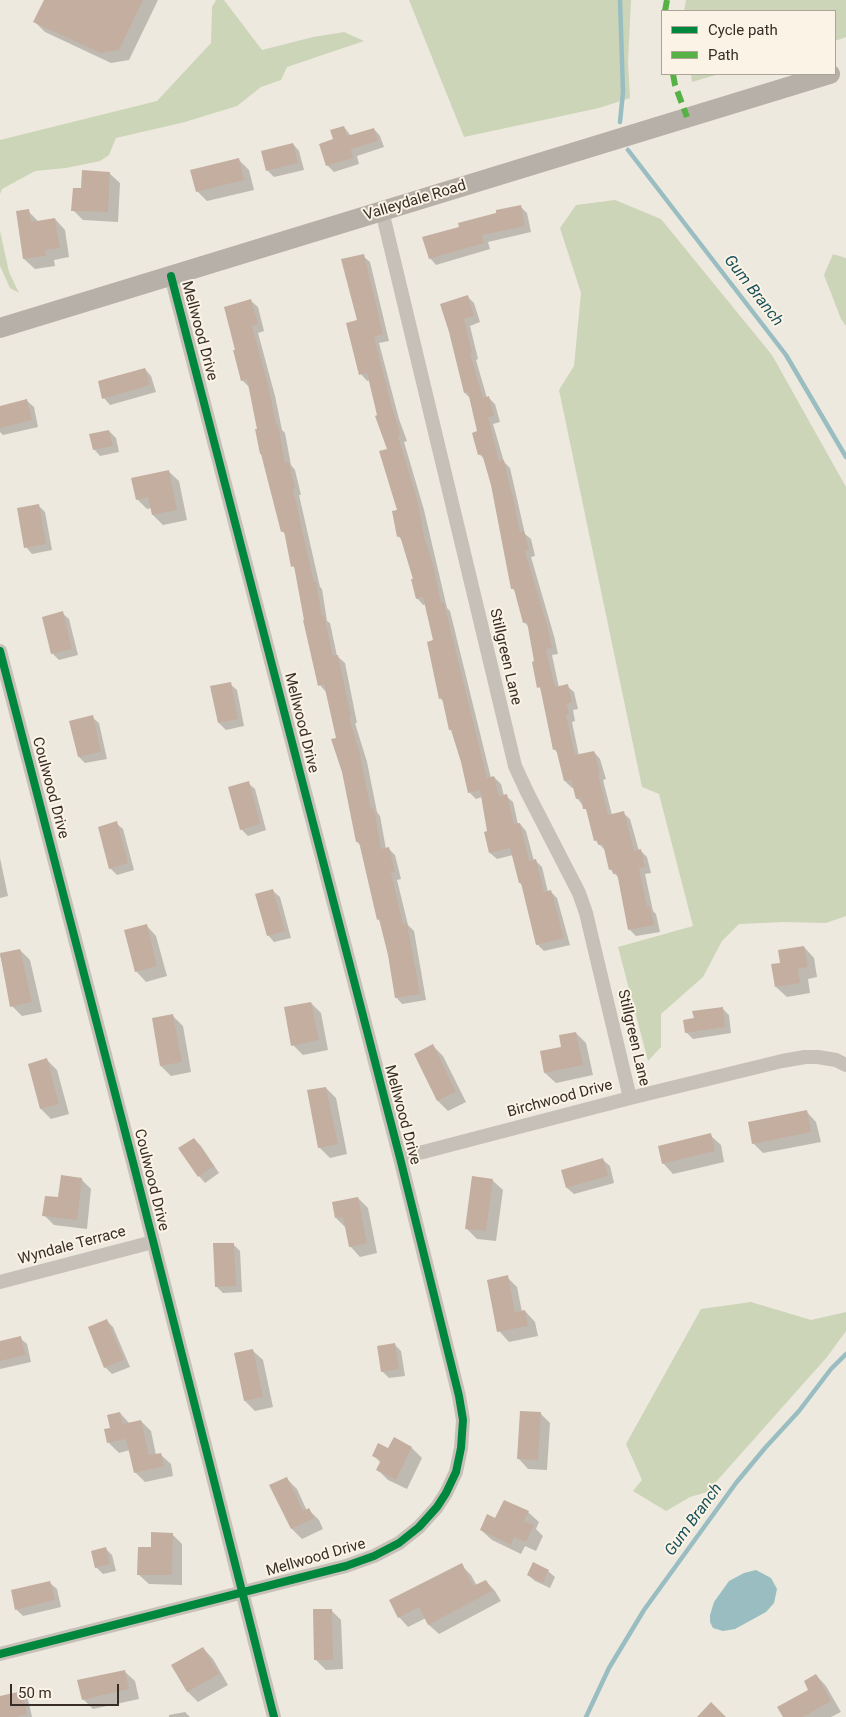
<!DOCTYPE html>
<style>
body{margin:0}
#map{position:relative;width:846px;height:1717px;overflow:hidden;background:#eee9df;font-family:Roboto,sans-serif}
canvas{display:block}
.legend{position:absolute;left:661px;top:10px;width:175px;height:65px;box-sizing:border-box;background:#fbf3e5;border:1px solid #ada499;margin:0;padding:6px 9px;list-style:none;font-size:15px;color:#372d26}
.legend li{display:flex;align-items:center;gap:10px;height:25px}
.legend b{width:25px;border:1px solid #ada499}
.scale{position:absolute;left:10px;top:1684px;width:109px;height:22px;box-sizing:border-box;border:2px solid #372d26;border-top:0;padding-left:6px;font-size:15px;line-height:18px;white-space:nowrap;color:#372d26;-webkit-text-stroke:4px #fbf3e5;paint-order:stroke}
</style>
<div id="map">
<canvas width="846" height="1717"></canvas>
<ul class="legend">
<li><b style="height:6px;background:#00873e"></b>Cycle path</li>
<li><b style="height:6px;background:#56b245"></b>Path</li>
</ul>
<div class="scale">50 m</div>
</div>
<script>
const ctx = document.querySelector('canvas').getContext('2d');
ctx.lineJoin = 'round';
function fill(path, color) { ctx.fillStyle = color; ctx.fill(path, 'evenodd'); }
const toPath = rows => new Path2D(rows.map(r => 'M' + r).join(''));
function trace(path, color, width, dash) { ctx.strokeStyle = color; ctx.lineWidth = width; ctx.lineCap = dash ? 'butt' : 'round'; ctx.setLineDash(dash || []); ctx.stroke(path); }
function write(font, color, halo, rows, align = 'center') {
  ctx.font = font + ' Roboto,sans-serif'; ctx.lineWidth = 4; ctx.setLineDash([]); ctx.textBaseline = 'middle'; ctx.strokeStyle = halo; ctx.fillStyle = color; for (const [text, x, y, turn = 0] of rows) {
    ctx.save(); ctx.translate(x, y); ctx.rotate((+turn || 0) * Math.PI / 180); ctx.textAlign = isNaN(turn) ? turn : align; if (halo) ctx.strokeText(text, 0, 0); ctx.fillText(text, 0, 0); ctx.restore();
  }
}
const green = toPath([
 [216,0,224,0,262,50,313,37,344,32,364,41,287,67,281,80,261,87,237,106,185,122,116,138,109,155,100,161,66,168,35,171,2,189,0,194,0,140,157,101,211,43,212,7],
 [409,0,631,0,628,62,630,98,599,108,464,137],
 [686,0,846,0,846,37,835,41,835,11,684,11],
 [691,74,719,74,692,82],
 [615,200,661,219,772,355,846,487,846,916,826,923,784,922,739,924,722,941,703,977,661,1014,661,1047,648,1061,618,947,693,926,659,794,642,787,559,390,574,366,581,293,560,228,576,205],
 [0,231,9,272,19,293,10,288,0,266],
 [833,254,846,258,846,326,841,319,824,275],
 [751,1302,811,1320,846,1312,846,1331,827,1357,707,1492,690,1497,666,1511,633,1491,642,1480,626,1444,701,1309]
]);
const water = toPath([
 [756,1570,771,1578,777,1589,774,1603,766,1612,735,1629,723,1631,713,1628,710,1622,710,1615,714,1602,729,1581,744,1573]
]);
const shadow = toPath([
 [45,0,158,0,129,60,111,63,45,32,35,22],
 [344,127,351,136,374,129,380,136,384,147,357,156,359,164,334,172,327,165,335,140],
 [293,144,299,151,304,170,274,177,267,170],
 [239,160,249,170,254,190,207,201,197,191],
 [109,173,120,183,118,222,83,220,73,210,82,189],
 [520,206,527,213,531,232,488,242,490,249,436,265,430,258,461,228],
 [28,211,39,222,55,219,65,230,69,257,54,260,55,266,35,269,24,259],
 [363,256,370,262,389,341,379,343,399,419,407,441,404,442,424,510,447,608,450,611,491,778,494,777,501,784,504,796,506,796,513,802,518,824,520,824,526,831,534,861,536,861,542,867,548,892,550,891,557,898,570,945,544,951,537,944,523,886,520,883,513,855,497,859,490,853,489,832,482,797,476,799,469,792,462,762,444,702,440,698,435,641,426,604,423,605,417,598,414,580,402,540,398,536,398,511,389,449,378,416,370,380,367,381,361,374,358,321],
 [468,297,474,303,480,322,470,326,478,359,476,360,487,398,489,398,495,404,500,422,493,424,504,462,510,468,525,534,531,539,535,556,531,557,554,636,558,654,552,655,559,688,567,686,574,692,578,709,573,710,575,721,572,722,579,756,594,752,600,759,606,779,603,780,612,815,623,813,630,819,639,851,641,851,647,857,651,873,645,874,653,911,656,914,660,932,636,936,629,929,619,878,610,869,606,851,595,840,588,812,577,798,574,787,572,788,565,781,558,753,554,749,542,690,539,687,529,627,524,622,516,592,513,589,492,485,486,460,479,454,478,432,470,398,465,393,450,331],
 [251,301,258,307,264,331,258,333,275,396,282,430,285,433,291,465,295,470,301,495,299,495,320,587,322,589,327,621,330,623,337,656,345,663,357,723,355,723,367,762,377,812,380,816,386,849,388,848,395,855,401,879,397,880,408,925,414,931,426,1000,402,1004,396,997,389,955,381,922,378,919,361,846,357,842,337,738,326,692,320,685,296,570,293,566,286,535,282,531,249,387,242,380],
 [145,369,151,376,156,392,110,405,104,398],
 [27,401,34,407,38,427,3,435,0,432,0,407],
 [109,431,116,438,119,452,100,456,94,449],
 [168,471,179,481,187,520,163,525,153,515,152,508,147,509,137,499],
 [38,505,45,512,52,550,32,554,26,547],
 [62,613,69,619,78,655,59,660,53,654,43,618],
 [230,684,237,690,244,726,226,730,219,723,212,687],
 [92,717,99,723,107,759,85,763,79,757],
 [248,783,255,789,266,830,248,836,241,829],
 [116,823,123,829,134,870,117,875,110,868],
 [0,858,8,896,0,898],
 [273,891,280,897,291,938,274,942,268,935],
 [146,925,156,936,167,976,146,982,136,971],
 [804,947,814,958,817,977,808,979,810,993,787,997,776,987,781,964],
 [20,950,30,960,42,1012,22,1016,12,1006,0,955],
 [311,1003,321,1013,328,1050,303,1055,293,1045],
 [722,1008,729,1015,731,1033,693,1039,686,1032,695,1020],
 [173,1016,183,1026,191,1072,171,1076,161,1066],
 [576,1033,586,1043,593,1075,556,1083,545,1073,563,1048],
 [433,1046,443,1056,466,1102,448,1111,438,1101],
 [47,1060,57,1070,69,1114,51,1119,41,1109,30,1064],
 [326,1088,336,1098,347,1154,330,1158,319,1147],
 [806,1111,816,1122,821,1142,763,1153,753,1143],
 [710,1135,721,1145,724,1162,673,1174,663,1163],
 [194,1139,201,1146,219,1173,205,1183,199,1176],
 [603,1160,610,1166,614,1183,574,1194,567,1188],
 [81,1179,91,1189,87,1229,54,1225,44,1215],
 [492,1180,503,1190,496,1241,477,1239,466,1228],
 [358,1198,368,1208,377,1253,360,1257,350,1246,347,1229,336,1218],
 [233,1244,240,1251,242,1292,223,1293,216,1286],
 [507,1277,517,1287,522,1312,525,1311,535,1322,538,1336,509,1342,499,1331],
 [107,1321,113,1327,130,1367,112,1374,105,1367,89,1328],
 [20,1338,27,1344,31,1362,0,1369,0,1342],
 [394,1344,401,1351,405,1376,389,1378,382,1371],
 [252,1350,263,1360,273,1407,255,1411,245,1401],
 [120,1413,130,1424,141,1421,151,1431,156,1455,160,1454,171,1464,173,1476,145,1482,135,1472,130,1450,119,1453,109,1443,106,1430,111,1429],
 [540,1413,550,1423,547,1470,528,1469,518,1458],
 [412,1448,422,1458,407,1489,388,1480,378,1470,381,1463,373,1455],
 [286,1478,297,1489,307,1511,309,1510,319,1520,323,1529,302,1539,292,1529,271,1486],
 [505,1501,528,1512,539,1522,536,1529,543,1536,536,1551,525,1546,521,1554,492,1540,481,1530,496,1519],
 [172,1534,182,1544,182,1585,149,1584,138,1574,152,1548],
 [105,1548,112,1555,116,1571,103,1574,96,1567],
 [461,1565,471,1575,477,1586,486,1581,495,1591,501,1601,439,1634,429,1625,426,1618,408,1627,399,1617],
 [548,1571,555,1577,550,1588,535,1581,528,1575],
 [50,1583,57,1589,61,1607,23,1616,16,1609],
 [331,1610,341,1620,343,1669,326,1670,316,1660],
 [203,1648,213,1659,228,1685,198,1702,188,1692,173,1666],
 [124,1671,135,1681,139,1699,93,1709,83,1699],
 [816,1675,826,1686,841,1712,831,1717,784,1717,810,1690],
 [22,1693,28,1699,32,1717,0,1717,0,1698],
 [185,1712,190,1717,169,1717,169,1715]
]);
const stream = toPath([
 [620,122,623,92,620,0],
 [628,150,786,355,846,457],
 [586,1717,609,1668,644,1610,736,1483,765,1448,799,1411,831,1369,846,1354]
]);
const building = toPath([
 [44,0,143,0,119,50,100,53,33,22],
 [344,126,347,136,374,128,378,141,351,149,353,158,326,166,319,144,333,139,330,130],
 [293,143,298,163,266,171,261,151],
 [239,158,244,180,196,192,190,170],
 [82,170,110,172,108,212,71,211,73,188,81,188],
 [521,205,525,226,482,235,484,243,429,259,422,237,459,227,458,223,496,213,496,210],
 [29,209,31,222,55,218,60,248,45,250,46,256,23,259,16,211],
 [364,254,383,334,374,337,393,411,401,435,398,436,418,502,424,536,433,564,441,603,444,603,487,778,494,776,499,796,507,794,514,824,520,823,529,861,536,859,544,892,551,890,564,938,536,945,521,883,519,883,510,848,489,853,484,832,487,831,480,790,468,793,461,762,451,730,449,730,442,698,439,699,427,642,433,640,423,597,416,599,411,579,413,579,400,536,397,537,392,511,397,510,379,451,387,449,375,416,377,415,367,373,359,375,346,323,357,320,341,259],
 [468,295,474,316,464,319,472,353,470,353,483,398,489,396,494,416,488,417,499,461,504,460,511,492,512,492,520,532,524,531,529,550,525,551,548,628,552,648,546,649,555,687,568,684,572,702,567,704,569,714,566,715,575,755,594,751,600,773,598,773,608,815,624,811,634,851,641,849,645,867,639,868,647,907,650,906,654,925,628,930,617,873,613,874,612,869,609,870,603,844,598,845,597,840,594,841,586,809,583,809,581,798,576,799,571,780,564,781,556,749,553,750,540,687,537,688,532,662,534,661,527,622,523,623,514,589,511,589,491,485,482,454,478,455,472,433,477,431,468,392,464,393,449,332,440,304],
 [251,299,258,324,252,326,269,388,276,425,278,425,285,463,289,462,295,488,293,489,314,582,316,581,322,616,324,615,333,656,338,655,351,716,349,717,361,756,360,756,371,809,374,808,381,849,389,847,395,872,391,873,403,924,407,923,420,994,395,998,388,955,379,919,377,920,359,842,356,842,342,772,331,739,336,738,324,684,318,686,303,620,304,620,294,566,291,567,284,531,281,532,261,454,260,454,255,429,257,429,247,379,241,381,233,350,235,350,224,307],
 [145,368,150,385,102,399,98,381],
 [27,399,32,420,0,428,0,406],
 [109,430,113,446,93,450,89,434],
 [169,470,177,510,152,515,148,497,136,500,131,478],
 [39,504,46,544,24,548,17,508],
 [63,611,72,649,51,654,42,617],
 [231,682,238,719,218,723,210,686],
 [93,715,101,752,78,757,69,721],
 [249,781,260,824,240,830,228,787],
 [117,821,128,863,109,869,98,827],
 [273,889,285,931,267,936,255,894],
 [147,924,157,966,135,972,124,930],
 [804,946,808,967,798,969,800,983,775,987,771,964,780,963,778,950],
 [20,949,32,1002,10,1007,0,953],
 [311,1002,319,1040,291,1046,284,1007],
 [723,1007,725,1027,685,1033,683,1020,694,1018,692,1011],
 [173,1014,182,1062,160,1066,152,1018],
 [576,1032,583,1065,544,1073,540,1051,561,1047,559,1035],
 [433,1044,456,1092,437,1101,414,1054],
 [47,1058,59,1104,40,1109,28,1064],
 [326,1087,338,1144,318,1148,307,1090],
 [807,1110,811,1132,752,1144,748,1122],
 [711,1133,715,1151,662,1164,658,1146],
 [194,1138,214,1166,198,1177,178,1148],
 [603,1158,608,1176,566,1188,561,1170],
 [61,1175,82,1178,77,1220,42,1216,45,1196,58,1197],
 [472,1176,493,1179,486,1231,465,1229],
 [358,1197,367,1243,349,1247,343,1217,335,1218,332,1202],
 [213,1243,234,1243,236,1286,215,1287],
 [508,1275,515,1312,525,1310,528,1326,497,1332,487,1280],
 [107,1319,124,1360,104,1368,88,1327],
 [21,1336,25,1355,0,1361,0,1341],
 [395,1343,399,1369,381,1372,377,1346],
 [253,1349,263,1397,244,1401,234,1353],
 [520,1411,541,1412,538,1460,517,1459],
 [120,1412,123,1424,141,1420,149,1455,161,1453,164,1466,134,1473,126,1439,107,1443,104,1429,110,1428,107,1415],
 [394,1437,412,1447,396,1480,376,1470,381,1460,372,1456,378,1443,388,1448],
 [287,1477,303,1511,309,1508,314,1518,291,1529,269,1485],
 [504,1500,529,1511,524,1521,534,1525,526,1542,514,1537,511,1545,480,1530,487,1514,495,1518],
 [151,1532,173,1533,172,1575,137,1575,138,1547,151,1547],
 [106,1547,110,1564,95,1568,91,1551],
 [533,1562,549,1570,543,1583,527,1575],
 [462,1563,473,1586,486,1580,492,1591,428,1625,419,1607,398,1618,389,1600],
 [50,1581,55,1600,15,1610,11,1590],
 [313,1609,332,1609,333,1660,314,1660],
 [203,1647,219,1674,187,1692,171,1665],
 [125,1670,129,1689,82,1700,77,1680],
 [816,1674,831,1701,803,1717,783,1717,777,1707,808,1690,804,1681],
 [22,1691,27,1714,16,1717,0,1717,0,1696],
 [711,1702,726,1717,697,1717]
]);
const street = toPath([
 [382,211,515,766,527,792,579,893,586,913,630,1098],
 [0,651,135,1170,274,1717],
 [400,1158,630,1098,782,1061,805,1057,818,1057,836,1060,846,1065],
 [0,1282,153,1242],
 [0,1654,346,1566,374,1556,399,1543,419,1527,437,1507,446,1493,456,1472,461,1448,463,1420,459,1396,400,1158,171,276]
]);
const secondary = toPath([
 [0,328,830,74]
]);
const quiet = toPath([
 [665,11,667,0],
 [673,74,675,85,687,117]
]);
const cycleway = toPath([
 [0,651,135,1170,274,1717],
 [0,1654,346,1566,374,1556,399,1543,419,1527,437,1507,446,1493,456,1472,461,1448,463,1420,459,1396,400,1158,171,276]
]);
const streetNames = [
 ["Valleydale Road",415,201,-17],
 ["Mellwood Drive",199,331,75],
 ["Stillgreen Lane",505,657,77],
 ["Mellwood Drive",301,723,76],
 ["Coulwood Drive",50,788,75],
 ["Stillgreen Lane",633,1038,77],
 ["Birchwood Drive",560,1099,-15],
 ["Mellwood Drive",402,1115,75],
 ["Coulwood Drive",151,1180,76],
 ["Wyndale Terrace",72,1246,-15],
 ["Mellwood Drive",316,1558,-16]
];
const waterNames = [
 ["Gum Branch",753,291,52],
 ["Gum Branch",694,1520,-54]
];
fill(green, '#ccd5b7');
fill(water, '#99bdc0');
fill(shadow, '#0003');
trace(stream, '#99bdc0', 4.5);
fill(building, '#c3ae9f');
trace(street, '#c7c0b8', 14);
trace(secondary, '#b7b0a9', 20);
trace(quiet, '#56b245', 6, [12, 6]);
trace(cycleway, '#00873e', 8);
write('15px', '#372d26', '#fbf3e5', streetNames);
write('italic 16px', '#18515c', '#fbf3e5', waterNames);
</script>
